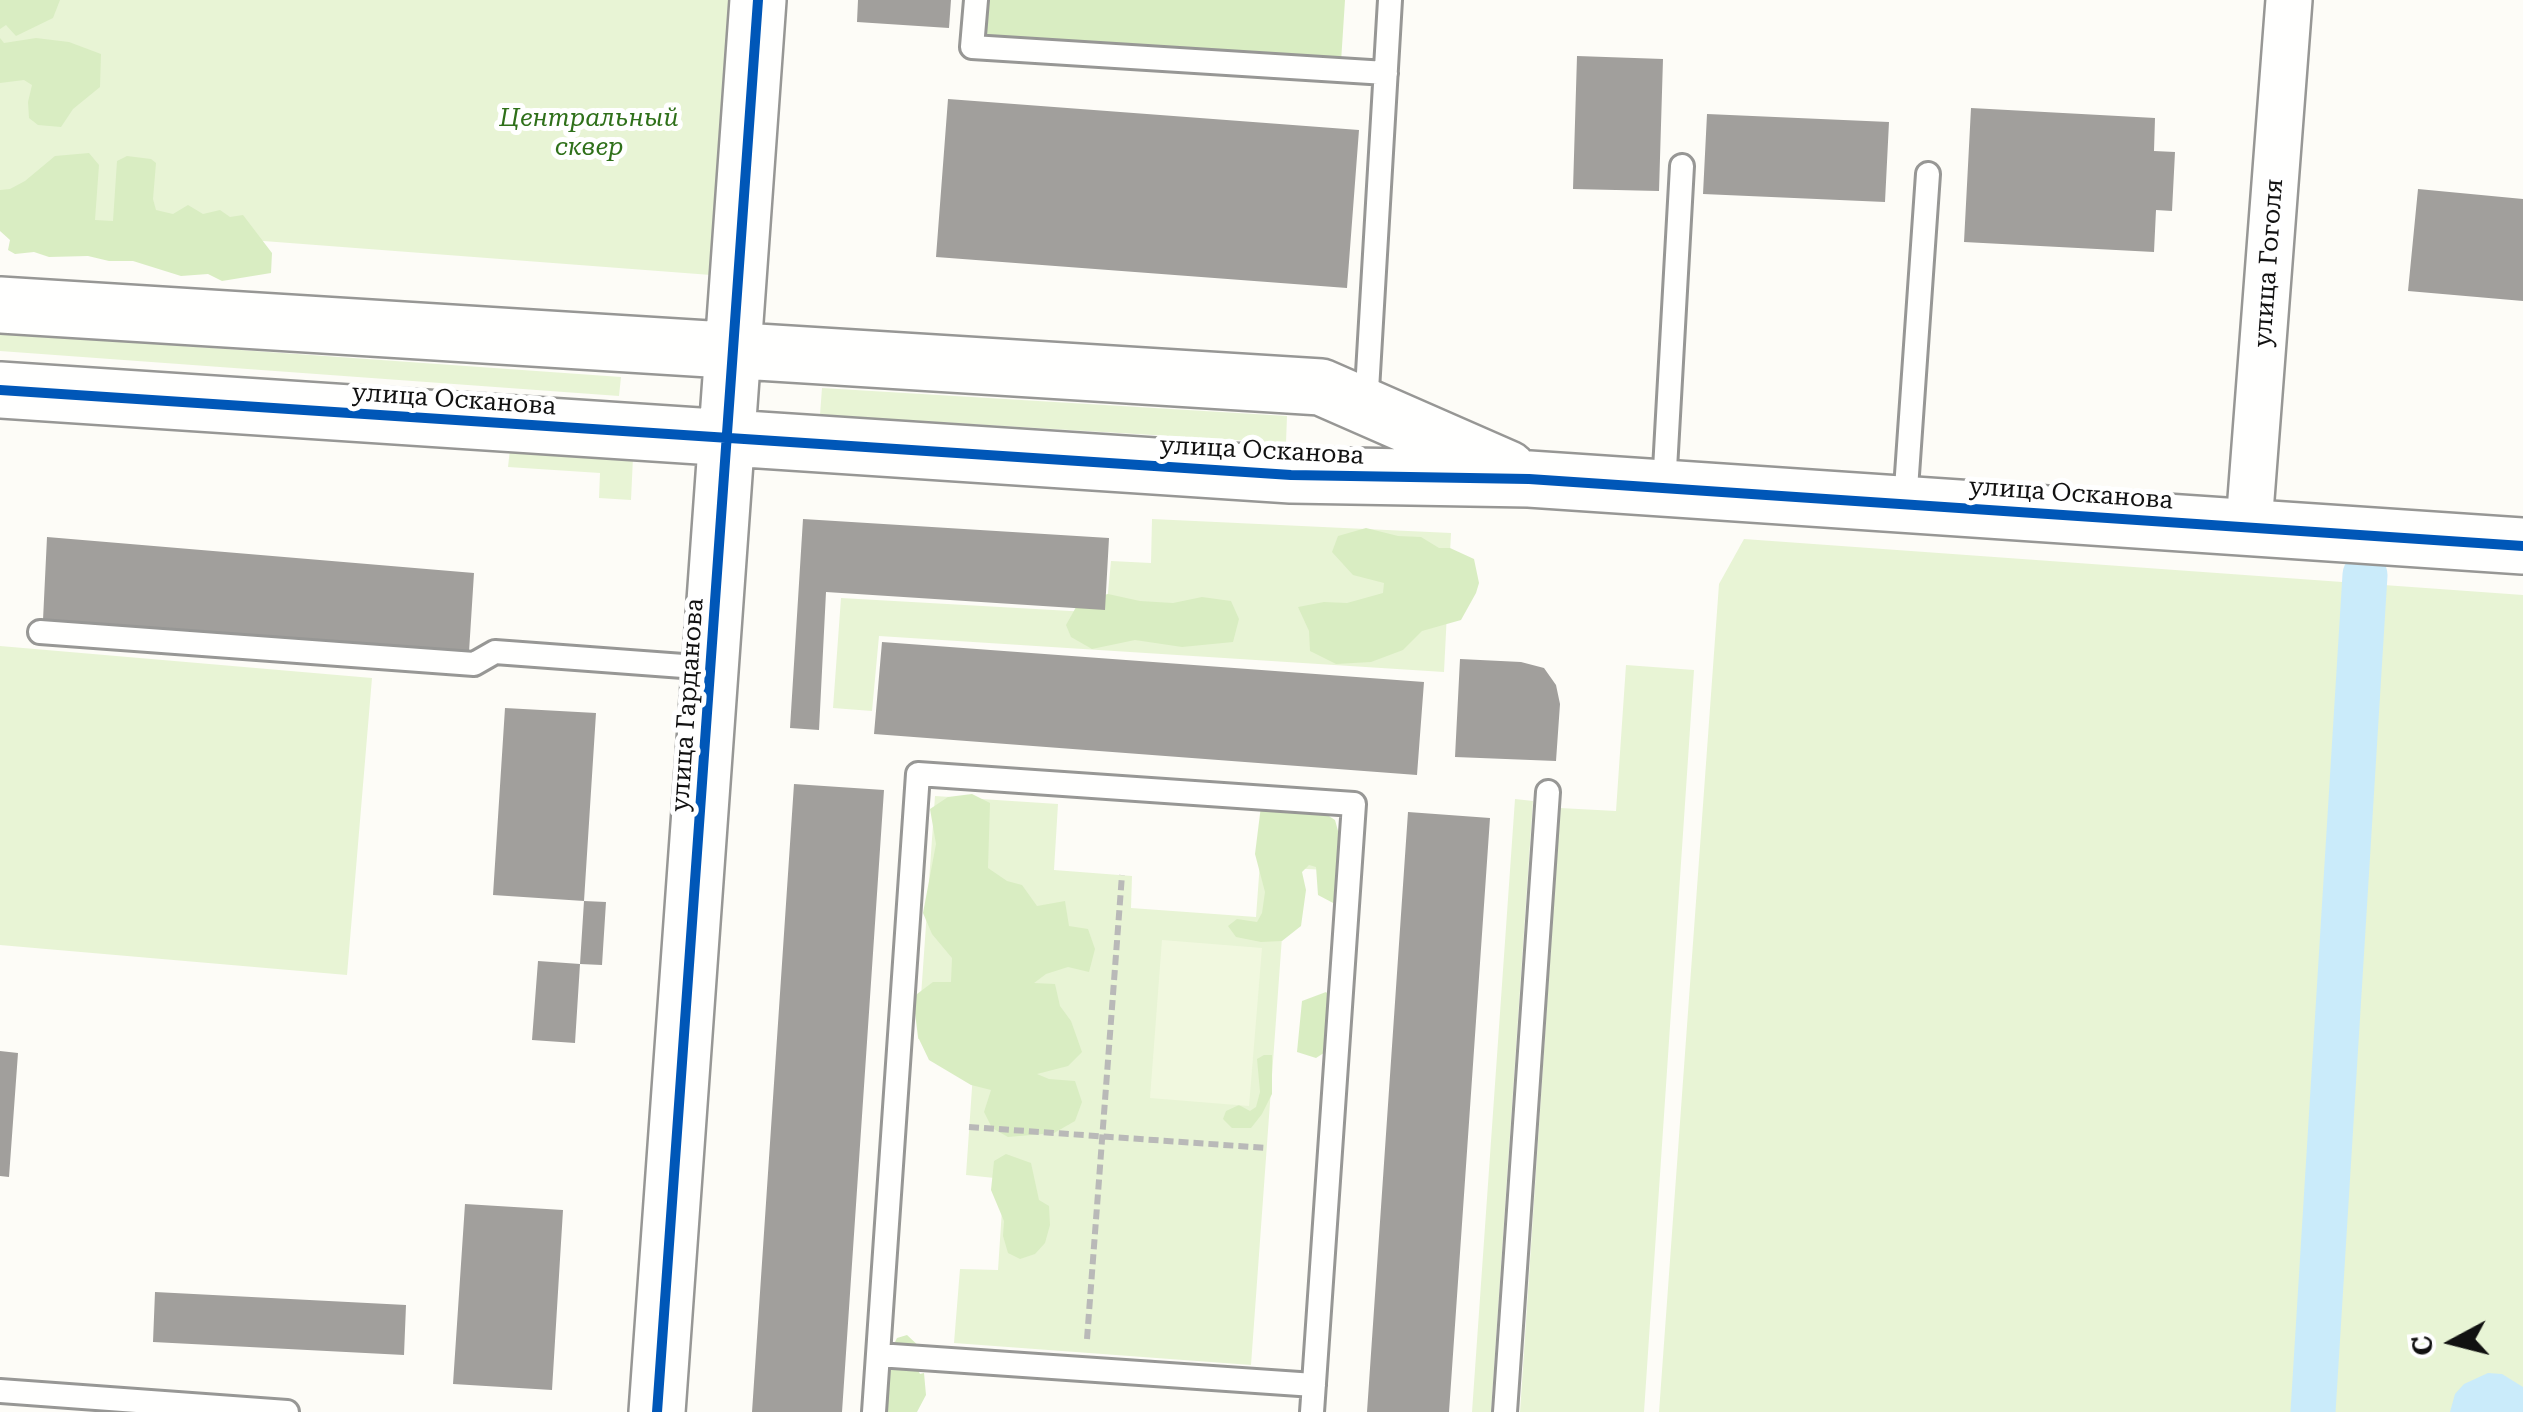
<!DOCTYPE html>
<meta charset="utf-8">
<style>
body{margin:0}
#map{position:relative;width:2523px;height:1412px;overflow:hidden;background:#fdfcf7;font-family:"Roboto Serif",serif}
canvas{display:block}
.north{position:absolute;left:2403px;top:1292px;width:100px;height:100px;-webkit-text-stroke:8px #fff;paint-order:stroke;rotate:263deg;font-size:28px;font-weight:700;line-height:40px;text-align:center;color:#111}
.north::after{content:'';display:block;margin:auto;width:35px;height:45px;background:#111;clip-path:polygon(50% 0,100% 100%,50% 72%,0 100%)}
</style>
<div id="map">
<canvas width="2523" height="1412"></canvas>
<div class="north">С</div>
</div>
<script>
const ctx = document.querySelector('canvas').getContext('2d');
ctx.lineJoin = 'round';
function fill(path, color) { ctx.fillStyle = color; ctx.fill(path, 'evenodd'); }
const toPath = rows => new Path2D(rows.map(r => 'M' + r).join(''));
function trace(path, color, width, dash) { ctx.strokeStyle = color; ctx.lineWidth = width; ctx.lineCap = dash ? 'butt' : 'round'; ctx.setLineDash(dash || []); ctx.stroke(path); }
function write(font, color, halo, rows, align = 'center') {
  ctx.font = font + ' "Roboto Serif",serif'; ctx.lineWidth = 10; ctx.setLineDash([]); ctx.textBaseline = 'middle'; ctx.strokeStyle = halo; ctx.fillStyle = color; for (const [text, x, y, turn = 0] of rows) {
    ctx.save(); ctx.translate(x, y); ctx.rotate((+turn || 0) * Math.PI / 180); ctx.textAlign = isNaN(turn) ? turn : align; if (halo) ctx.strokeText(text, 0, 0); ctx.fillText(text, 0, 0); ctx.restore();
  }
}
const green = toPath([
 [0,0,734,0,711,275,0,221],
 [0,333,621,377,619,396,0,351],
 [822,388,1287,416,1286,443,820,415],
 [510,449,633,457,631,500,599,498,600,473,508,467],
 [1152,519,1451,533,1444,672,879,636,872,711,833,708,841,598,1106,613,1111,561,1151,563],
 [1744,539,2523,595,2523,1412,1659,1412,1719,584],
 [0,646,372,678,347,975,0,945],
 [1626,665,1694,670,1644,1412,1520,1412,1560,808,1616,811],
 [935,796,1058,804,1054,870,1132,876,1131,908,1256,917,1263,821,1327,870,1287,868,1251,1365,954,1343,960,1269,998,1270,1004,1179,966,1175,975,1044,918,1039],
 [1515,799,1533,801,1491,1412,1472,1412]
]);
const forest = toPath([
 [0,0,60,0,53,18,16,36,6,25,0,29],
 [985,0,1345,0,1341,62,982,37],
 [0,38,4,43,36,38,69,42,101,54,100,87,73,109,61,127,38,125,29,118,28,102,32,85,24,80,0,83],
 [89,153,99,165,95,220,113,221,117,161,127,156,151,159,156,163,153,199,156,210,173,214,188,205,203,214,220,210,230,217,243,215,272,253,271,273,222,281,208,274,181,276,133,261,109,261,88,256,49,257,34,252,15,254,8,250,10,240,0,231,0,190,10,189,25,181,55,156],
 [1366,528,1398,536,1421,537,1439,548,1450,548,1474,559,1479,583,1476,593,1461,620,1422,631,1403,650,1371,662,1336,664,1310,651,1309,631,1298,607,1324,602,1347,603,1383,593,1384,583,1353,575,1332,552,1338,536],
 [1108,594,1140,601,1173,603,1202,597,1231,601,1239,619,1233,642,1182,647,1135,640,1092,649,1071,637,1066,625,1080,600],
 [972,794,990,803,988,868,1007,881,1022,885,1037,906,1065,901,1069,926,1088,929,1095,949,1089,972,1068,967,1046,974,1034,983,1055,984,1060,1006,1071,1021,1082,1052,1068,1066,1037,1074,1049,1079,1075,1081,1082,1102,1075,1121,1054,1133,1008,1137,992,1128,984,1112,991,1090,971,1085,929,1060,918,1037,913,997,933,982,951,982,952,958,932,934,923,913,936,844,930,809,948,797],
 [1261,806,1318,809,1335,820,1348,867,1335,904,1318,895,1316,867,1309,865,1302,872,1306,890,1301,926,1282,941,1261,942,1236,937,1228,926,1237,919,1257,922,1262,913,1265,892,1255,854],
 [1326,992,1333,1000,1330,1049,1316,1058,1297,1052,1302,1001],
 [1264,1055,1272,1055,1272,1094,1262,1114,1251,1128,1232,1128,1223,1119,1226,1111,1239,1105,1250,1111,1256,1107,1260,1092,1257,1059],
 [1006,1154,1031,1163,1039,1200,1049,1206,1050,1225,1045,1243,1035,1254,1020,1259,1008,1253,1003,1236,1004,1221,991,1190,994,1161],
 [907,1335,922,1349,917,1368,920,1374,924,1373,926,1395,917,1412,885,1412,873,1387,897,1338]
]);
const pitch = toPath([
 [1162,940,1262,948,1249,1106,1150,1098]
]);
const water = toPath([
 [2488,1373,2502,1374,2523,1387,2523,1412,2450,1412,2455,1394,2464,1384]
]);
const canal = toPath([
 [2313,1412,2365,575]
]);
const building = toPath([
 [858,0,951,0,949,28,857,22],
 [1577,56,1663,59,1659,191,1573,189],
 [948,99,1359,130,1347,288,936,257],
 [1971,108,2155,118,2154,151,2175,152,2172,211,2156,210,2154,252,1964,242],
 [1707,114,1889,122,1885,202,1703,194],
 [2418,189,2523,199,2523,301,2408,291],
 [803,519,1109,538,1105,610,826,592,819,730,790,728],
 [47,537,474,573,469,652,43,620],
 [882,642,1424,682,1417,775,874,734],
 [1460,659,1521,662,1544,668,1556,685,1560,704,1556,761,1455,757],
 [505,708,596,713,584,901,493,895],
 [794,784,884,790,842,1412,752,1412],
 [1408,812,1490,818,1449,1412,1367,1412],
 [584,901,606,902,602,965,580,964,575,1043,532,1040,538,961,580,964],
 [0,1051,18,1053,9,1177,0,1176],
 [465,1204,563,1210,552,1390,453,1384],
 [155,1292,406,1305,404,1355,153,1342]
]);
const path = toPath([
 [969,1127,1267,1148],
 [1087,1339,1122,875]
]);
const service = toPath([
 [976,0,972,47,1386,73],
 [1366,407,1390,0],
 [1664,487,1682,166],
 [1905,503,1928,174],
 [40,632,474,664,495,652,710,668],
 [878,1355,1314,1385],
 [0,1391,287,1412],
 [874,1412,918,774,1354,804,1312,1412],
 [1505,1412,1548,792]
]);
const minor = toPath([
 [2249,525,2289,0]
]);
const tertiary = toPath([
 [0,305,1321,387,1508,469],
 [0,390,1291,475,1529,479,2523,546],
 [657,1412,758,0]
]);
const cycleway = toPath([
 [0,390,1291,475,1529,479,2523,546],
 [657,1412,758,0]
]);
const parkNames = [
 ["Центральный",589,119],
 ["сквер",589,148]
];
const streetNames = [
 ["улица Гоголя",2269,263,-86],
 ["улица Осканова",454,400,4],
 ["улица Осканова",1262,451,3],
 ["улица Осканова",2071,494,4],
 ["улица Гарданова",688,705,-86]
];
fill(green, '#e8f4d5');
fill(forest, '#d9edc2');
fill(pitch, '#f1f8df');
fill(water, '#caebfa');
trace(canal, '#caebfa', 45);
fill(building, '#a19f9c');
trace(service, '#979795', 28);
trace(minor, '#979795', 50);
trace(tertiary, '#979795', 60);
trace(path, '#b9b9b8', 6, [10, 5]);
trace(service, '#fffffe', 22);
trace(minor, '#fffffe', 45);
trace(tertiary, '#fffffe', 55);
trace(cycleway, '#0057b8', 10);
write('italic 25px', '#2f701a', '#fff', parkNames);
write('25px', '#111', '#fff', streetNames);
</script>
